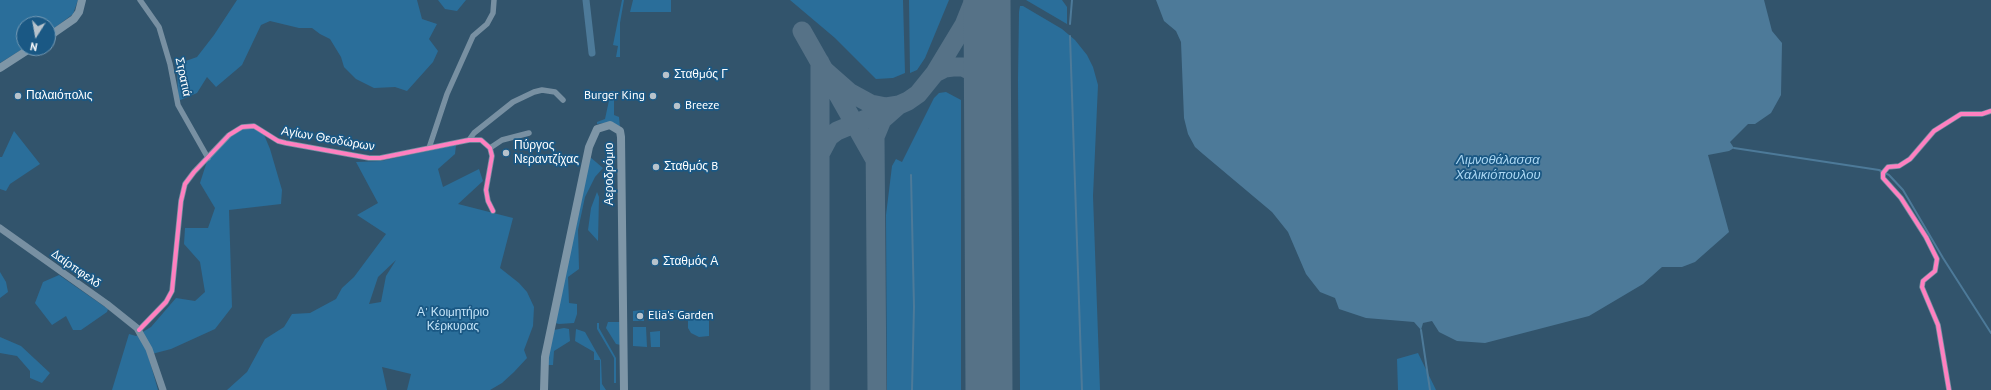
<!DOCTYPE html>
<meta charset="utf-8">
<style>
body{margin:0}
#map{position:relative;width:1991px;height:390px;overflow:hidden;background:#32546c;font-family:"PT Sans",sans-serif}
canvas{display:block}
.north{position:absolute;left:16px;top:16px;width:40px;height:40px;box-sizing:border-box;background:#1a5884;border:1px solid #769bb5;border-radius:50%;rotate:191deg;font-size:11px;font-weight:700;line-height:16px;text-align:center;color:#fff}
.north::after{content:'';display:block;margin:auto;width:14px;height:18px;background:#b7c3cc;clip-path:polygon(50% 0,100% 100%,50% 72%,0 100%)}
</style>
<div id="map">
<canvas width="1991" height="390"></canvas>
<div class="north">N</div>
</div>
<script>
const ctx = document.querySelector('canvas').getContext('2d');
ctx.lineJoin = 'round';
function fill(path, color) { ctx.fillStyle = color; ctx.fill(path, 'evenodd'); }
const toPath = rows => new Path2D(rows.map(r => 'M' + r).join(''));
function trace(path, color, width, dash) { ctx.strokeStyle = color; ctx.lineWidth = width; ctx.lineCap = dash ? 'butt' : 'round'; ctx.setLineDash(dash || []); ctx.stroke(path); }
function write(font, color, halo, rows, align = 'center') {
  ctx.font = font + ' "PT Sans",sans-serif'; ctx.lineWidth = 3.5; ctx.setLineDash([]); ctx.textBaseline = 'middle'; ctx.strokeStyle = halo; ctx.fillStyle = color; for (const [text, x, y, turn = 0] of rows) {
    ctx.save(); ctx.translate(x, y); ctx.rotate((+turn || 0) * Math.PI / 180); ctx.textAlign = isNaN(turn) ? turn : align; if (halo) ctx.strokeText(text, 0, 0); ctx.fillText(text, 0, 0); ctx.restore();
  }
}
const green = toPath([
 [0,0,78,0,73,14,48,33,48,24,24,24,24,48,0,63],
 [237,0,417,0,422,19,437,24,429,39,438,51,433,62,407,91,395,87,374,88,356,79,344,67,341,57,330,39,320,34,312,28,299,28,270,21,261,25,242,65,216,87,207,77,197,93,178,101,177,64,197,57,214,35],
 [438,0,466,0,457,11,445,9],
 [622,0,624,0,620,23,620,57,616,57,618,46,613,45],
 [633,0,671,0,671,12,630,12],
 [790,0,903,0,905,73,893,78,876,79,835,38],
 [909,0,949,0,925,58,917,70,910,73],
 [1026,0,1062,0,1067,7,1067,24],
 [1020,6,1023,6,1062,29,1075,40,1087,55,1093,67,1098,85,1093,196,1100,390,1020,390,1018,80,1019,12],
 [611,91,614,91,614,115,619,117,620,127,611,122,597,124,597,122,605,119],
 [946,92,961,100,961,390,887,390,886,215,892,166,896,159,902,162,934,98,939,93],
 [248,126,262,130,270,149,282,190,281,204,229,210,232,307,215,329,171,349,148,355,158,390,112,390,129,334,136,336,151,327,176,298,195,301,205,292,200,262,184,244,185,228,208,228,215,208,200,183,208,158,229,135],
 [14,131,40,164,10,184,6,191,0,189,0,157,2,157],
 [456,145,455,154,438,169,443,187,479,169,483,181,458,204,513,218,500,268,519,283,527,292,534,307,533,326,524,350,527,358,514,372,502,383,490,390,407,390,411,374,382,367,387,390,227,390,247,372,265,339,284,327,292,314,310,313,336,299,342,288,354,277,386,234,357,215,378,203,356,162,381,161],
 [396,260,386,276,381,302,369,304,378,277],
 [590,157,603,168,595,177,585,197,578,230,579,269,568,277,569,303,577,304,577,314,574,323,559,324,555,323],
 [597,192,599,197,598,241,588,230,591,208],
 [0,272,6,282,8,292,0,298],
 [59,275,108,309,107,312,81,330,73,330,66,316,52,325,35,303,43,282],
 [644,310,644,321,633,321,633,311],
 [650,310,681,310,678,320,674,316,650,317],
 [709,312,709,336,699,337,691,333,688,328,688,313],
 [608,322,620,322,621,345,616,344,606,328],
 [597,323,599,323,599,328,616,358,616,383,614,383,614,358,597,329],
 [633,327,646,327,647,347,633,346],
 [564,328,569,329,570,341,554,351,553,365,548,365,548,390,546,390,547,364,554,330],
 [576,329,585,332,598,355,601,360,602,384,606,390,600,390,600,360,594,360,594,352,575,341],
 [660,331,660,347,651,347,650,332],
 [0,337,21,346,50,373,42,383,30,378,30,371,17,356,0,353],
 [1418,353,1436,390,1398,390,1397,359]
]);
const water = toPath([
 [1156,0,1764,0,1772,31,1782,43,1781,95,1771,113,1755,124,1748,124,1730,142,1734,148,1729,151,1708,155,1729,232,1695,262,1682,267,1662,267,1643,284,1589,316,1485,343,1457,341,1439,332,1432,321,1423,323,1421,330,1414,322,1366,318,1339,309,1335,298,1320,292,1306,274,1288,232,1272,212,1203,154,1195,147,1188,134,1184,118,1181,42,1176,31,1164,21]
]);
const stream = toPath([
 [1070,24,1072,0],
 [1070,36,1082,390],
 [1734,148,1879,170,1889,175,1903,190,1943,258,1991,333],
 [911,175,914,307,912,390],
 [1421,330,1430,390]
]);
const canal = toPath([
 [586,0,592,53]
]);
const taxiway = toPath([
 [802,31,874,158],
 [820,62,820,390],
 [824,70,849,92,871,104,886,107,899,105,908,101,918,94,935,73,964,25,974,0],
 [935,73,945,68,953,67,963,67,971,71,983,84,987,112],
 [820,154,829,137,837,131,892,108],
 [877,390,875,137,882,120,899,105]
]);
const runway = toPath([
 [987,0,989,390]
]);
const minor = toPath([
 [140,0,159,27,170,64,178,105,208,158],
 [469,140,474,133,513,102,534,92,542,90,555,92,563,100],
 [429,148,447,94,473,36,487,24,493,13,494,0],
 [490,148,502,140,529,133],
 [139,330,166,302,172,291,181,201,185,184,194,172,229,135,242,127,254,126,278,141,286,143,369,158,380,158,469,140,481,140,490,148,492,156,486,190,488,201,493,211],
 [1949,390,1938,325,1922,287,1923,281,1935,271,1937,259,1926,237,1901,198,1883,178,1883,173,1888,167,1899,166,1910,159,1934,131,1961,114,1982,114,1991,111]
]);
const tertiary = toPath([
 [0,228,107,304,137,328,149,349,163,390]
]);
const secondary = toPath([
 [48,37,74,19,79,12,82,0],
 [0,68,31,48],
 [544,390,545,357,589,147,597,129,610,125,620,131,621,137,624,390]
]);
const cycleway = toPath([
 [139,330,166,302,172,291,181,201,185,184,194,172,229,135,242,127,254,126,278,141,286,143,369,158,380,158,469,140,481,140,490,148,492,156,486,190,488,201,493,211],
 [1949,390,1938,325,1922,287,1923,281,1935,271,1937,259,1926,237,1901,198,1883,178,1883,173,1888,167,1899,166,1910,159,1934,131,1961,114,1982,114,1991,111]
]);
const markers = [
 [666,75,4,"#b7c3cc"],
 [18,96,4,"#b7c3cc"],
 [653,96,4,"#b7c3cc"],
 [677,106,4,"#b7c3cc"],
 [506,153,4,"#b7c3cc"],
 [656,167,4,"#b7c3cc"],
 [655,262,4,"#b7c3cc"],
 [640,316,4,"#b7c3cc"]
];
const poiNames = [
 ["Σταθμός Γ",674,75],
 ["Παλαιόπολις",26,96],
 ["Burger King",645,96,"right"],
 ["Breeze",685,106],
 ["Πύργος",514,146],
 ["Νεραντζίχας",514,160],
 ["Σταθμός B",664,167],
 ["Σταθμός Α",663,262],
 ["Elia's Garden",648,316]
];
const streetNames = [
 ["Στρατιά",183,77,78],
 ["Αγίων Θεοδώρων",328,139,10],
 ["Αεροδρόμιο",610,174,-90],
 ["Δαίρπφελδ",76,269,35]
];
const parkNames = [
 ["Α' Κοιμητήριο",453,313],
 ["Κέρκυρας",453,327]
];
const waterNames = [
 ["Λιμνοθάλασσα",1498,160],
 ["Χαλικιόπουλου",1498,175]
];
fill(green, '#2a6e9a');
fill(water, '#4d7a99');
trace(stream, '#4d7a99', 2);
trace(canal, '#4d7a99', 7);
trace(taxiway, '#567287', 19);
trace(runway, '#567287', 47);
trace(minor, '#7890a2', 5.5);
trace(tertiary, '#7890a2', 7);
trace(secondary, '#7e96a7', 8);
trace(cycleway, '#ff80c0', 4);
for (const [x, y, r, color] of markers) { const dot = new Path2D(); dot.arc(x, y, r, 0, 2 * Math.PI); ctx.fillStyle = color; ctx.fill(dot); trace(dot, '#1a5884', 1.5); }
write('12px', '#fff', '#1a5884', poiNames, 'left');
write('12px', '#fff', '#1a5884', streetNames);
write('12px', '#c4e4f8', '#1a5884', parkNames);
write('italic 13px', '#abd7f3', '#1a5884', waterNames);
</script>
